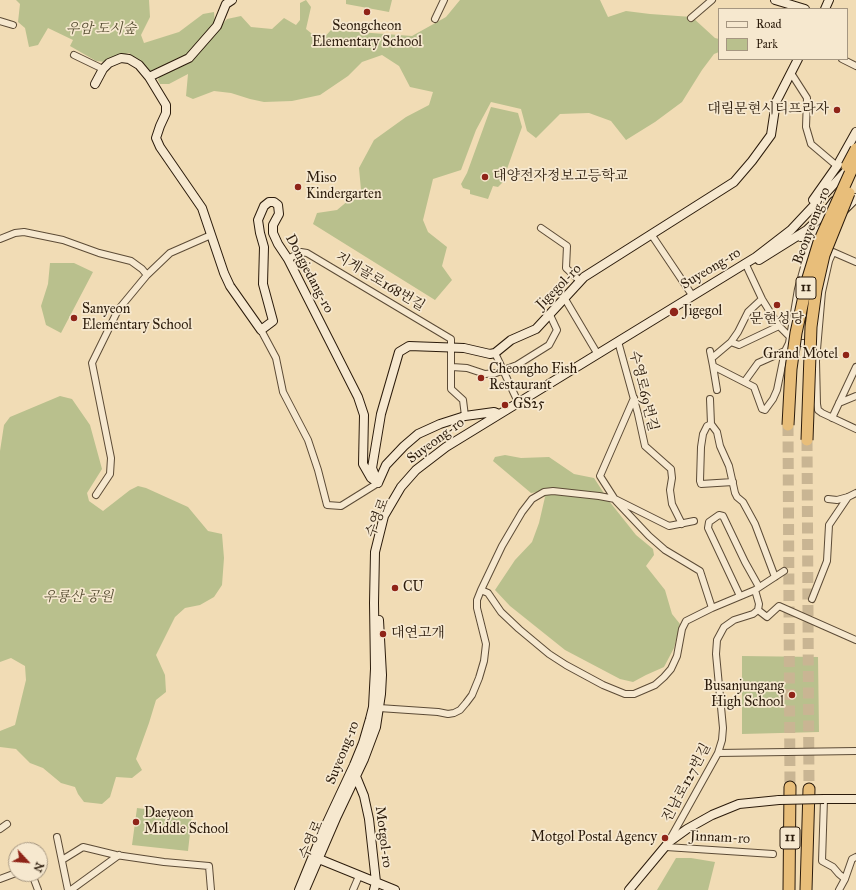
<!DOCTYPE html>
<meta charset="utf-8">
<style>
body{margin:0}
#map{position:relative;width:856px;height:890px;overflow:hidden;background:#f1dcb5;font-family:"IM FELL Great Primer",serif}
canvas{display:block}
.legend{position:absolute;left:718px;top:8px;width:130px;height:52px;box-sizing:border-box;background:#f6e8cf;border:1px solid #a59681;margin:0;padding:5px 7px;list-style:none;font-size:12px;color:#2b1b0b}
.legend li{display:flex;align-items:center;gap:8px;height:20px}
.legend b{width:20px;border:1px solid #a59681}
.north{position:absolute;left:8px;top:842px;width:40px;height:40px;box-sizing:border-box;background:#f6e8cf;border:1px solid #a59681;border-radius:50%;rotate:116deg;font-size:11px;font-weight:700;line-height:16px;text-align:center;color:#2b1b0b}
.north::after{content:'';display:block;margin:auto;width:14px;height:18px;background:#8f2418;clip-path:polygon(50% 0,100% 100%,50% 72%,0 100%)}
</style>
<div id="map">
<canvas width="856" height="890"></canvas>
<ul class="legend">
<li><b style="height:5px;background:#f6e8cf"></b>Road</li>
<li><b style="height:11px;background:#b9c08d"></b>Park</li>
</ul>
<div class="north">N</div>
</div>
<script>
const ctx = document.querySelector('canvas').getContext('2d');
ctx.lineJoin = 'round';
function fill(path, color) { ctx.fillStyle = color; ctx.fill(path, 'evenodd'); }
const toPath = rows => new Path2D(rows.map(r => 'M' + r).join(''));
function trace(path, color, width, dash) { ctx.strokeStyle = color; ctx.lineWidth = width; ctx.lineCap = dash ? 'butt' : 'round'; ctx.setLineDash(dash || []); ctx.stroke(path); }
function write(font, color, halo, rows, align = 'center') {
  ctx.font = font + ' "IM FELL Great Primer","Noto Serif KR",serif'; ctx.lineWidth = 3.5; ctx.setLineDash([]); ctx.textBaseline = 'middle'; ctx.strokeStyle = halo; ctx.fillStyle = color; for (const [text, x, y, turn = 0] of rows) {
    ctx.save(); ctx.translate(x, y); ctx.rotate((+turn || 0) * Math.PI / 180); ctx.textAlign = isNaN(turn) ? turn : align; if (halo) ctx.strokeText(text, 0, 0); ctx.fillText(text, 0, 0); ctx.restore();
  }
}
const green = toPath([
 [16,0,149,0,150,17,141,35,144,43,179,32,203,14,214,12,215,25,186,56,153,73,129,53,122,55,105,62,96,61,70,46,73,40,48,28,38,45,29,47,25,28,18,22,20,4],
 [306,0,311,7,306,29,321,41,331,30,412,36,446,17,460,0,600,0,608,17,626,11,650,14,692,17,715,38,719,39,719,52,714,54,702,70,682,102,655,122,626,140,611,121,589,113,560,114,536,138,527,131,521,109,491,102,476,130,461,170,433,179,423,220,428,232,447,247,442,266,452,280,435,300,313,224,317,213,337,210,361,190,359,168,374,140,406,117,429,105,433,92,410,87,399,66,382,55,362,62,348,76,320,95,292,101,264,102,250,99,231,93,214,91,193,99,186,96,188,74,169,84,160,84,158,80,160,75,192,59,227,19,241,16,251,27,272,29,284,18,296,25,300,20,300,3],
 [346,0,392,0,389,12,346,4],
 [491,107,518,113,522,127,502,183,498,187,493,186,488,199,470,194,470,190,463,188,461,184,467,173],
 [50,263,74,263,93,272,61,333,46,325,41,306,48,284],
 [60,396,72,399,90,425,102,469,87,493,89,501,103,511,130,490,138,486,146,488,188,507,208,531,222,534,224,558,222,585,214,597,200,605,185,608,175,617,156,655,165,675,166,692,156,700,149,723,136,759,142,770,132,778,116,777,110,797,102,804,84,802,78,794,75,787,61,783,43,768,30,763,16,749,0,747,0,731,15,725,26,680,25,666,11,658,0,662,0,451,4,425,10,417],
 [505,455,521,458,549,457,574,474,594,478,609,501,636,535,653,549,654,555,646,566,665,590,672,614,680,624,674,648,664,667,646,675,633,682,620,679,565,650,510,606,495,590,515,560,532,542,539,523,545,497,538,492,531,493,493,461,495,457],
 [742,656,818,657,819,732,742,734],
 [137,808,192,815,188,851,132,845],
 [676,858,691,858,715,862,708,890,657,890]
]);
const highwayTunnel = toPath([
 [788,425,790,787],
 [807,440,809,789]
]);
const street = toPath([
 [691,18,712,0],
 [435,19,444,0],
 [0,21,13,25],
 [74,55,103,69],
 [842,59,856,66],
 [791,73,807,98,806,127,811,144,837,166],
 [541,228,567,246,566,268,580,281],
 [651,234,692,295],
 [813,234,798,289,789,343,813,343],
 [0,239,15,233,24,232,63,240,99,253,131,261,142,269,147,275],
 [288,259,301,252,307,253,451,339,451,389,463,400,465,416],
 [856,262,833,252,829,261,822,292,816,361,817,404,818,410,822,413,856,429],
 [747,267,762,299,770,312,779,326,790,337],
 [565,299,597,353],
 [261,330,276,358,283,392,308,440,318,470,327,505,341,506,378,483],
 [731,342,739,345,779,326],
 [619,345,638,414,645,446,671,469,672,478,670,490,672,504,682,524],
 [710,351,713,366,754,387,762,409,765,410,773,399,777,390,785,351,789,343],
 [495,353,518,402],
 [712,358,731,342,738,332,748,312,762,299],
 [713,366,717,390],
 [452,367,467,368,485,374,496,373,517,365,549,345,557,330,550,315],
 [745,381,758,363,785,351],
 [634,398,600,476,616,501,649,536,665,550,700,571,712,608],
 [710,399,711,424,717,432,720,446,729,466,735,493,737,497,743,502,755,524,775,577],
 [839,403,856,396],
 [832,418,856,367],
 [711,424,707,426,703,434,701,447,700,481,701,484,733,482],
 [96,495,110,474,111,458,92,363,118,310,147,275,170,253,211,235],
 [828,499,837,500,848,497,856,493],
 [481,590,502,546,522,512,532,499,544,492,553,491,599,496,615,499,669,526,694,521],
 [740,596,708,528,709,522,719,515,723,516,745,562,759,587],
 [812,599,827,561,829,525,848,497],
 [758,610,767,617,779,606,856,640],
 [379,708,438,712,448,714,454,713,460,710,466,703,472,695,479,678,484,661,486,644,477,608,477,600,481,590,488,593,501,612,519,629,549,654,566,665,603,685,625,694,634,694,655,685,664,677,671,669,677,656,682,629,686,621,712,608,755,590,784,571],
 [718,753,856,751],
 [824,799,822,861,833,867,839,874,845,879],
 [0,829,7,824],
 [57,837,68,890],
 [669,841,718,753,722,740,723,728,716,654,717,640,724,627,734,620,753,614,758,610,759,604,755,590],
 [666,847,773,854],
 [62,860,83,847,116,855,164,862,209,866,211,890],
 [32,874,38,890],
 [0,879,16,873],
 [71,890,119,855],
 [353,890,359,876],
 [839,890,845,879,852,859,856,857]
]);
const secondary = toPath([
 [775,0,805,9],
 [825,9,829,0],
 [149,77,189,58,217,26,226,4,232,0],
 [95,84,103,69,109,63,121,58,129,59,139,65,149,77,166,105,166,113,160,126,156,138,160,147,202,208,224,273,230,286,261,330,273,321,263,284,264,247,260,233,258,220,264,206,269,202,274,202,278,205,279,214,273,225,273,233,278,244,288,259,358,397,364,415,363,464,371,478,378,483],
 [813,200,837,166,856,132],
 [843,211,856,198],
 [801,237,813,234,826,225],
 [759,260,807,230,826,212,834,201],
 [378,483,372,468,381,414,399,352,409,346,464,348,490,354,495,353,511,340,536,329,584,277,734,182,752,161,771,135,776,102,798,59],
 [378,483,386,465,404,446,418,434,440,424,465,416,494,412,499,414],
 [355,774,364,796,369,819,376,882,374,890],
 [824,799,856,799],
 [314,857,395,890],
 [299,890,324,829,354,765,363,743,370,719,373,707,375,669,374,603,375,552,384,516,401,487,416,470,446,447,756,257,791,230,850,167],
 [305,890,337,816,364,759,376,727,381,694,382,675,379,620],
 [629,890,669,842,687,829,712,815,739,804,779,800]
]);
const highway = toPath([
 [789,890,790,787],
 [806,890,809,789]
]);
const secondaryBridge = toPath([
 [779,800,824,799]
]);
const highwayBridge = toPath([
 [847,166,856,149],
 [788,425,791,369,796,333,808,278,819,242,856,160],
 [807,440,811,327,816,290,824,255,849,193]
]);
const markers = [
 [367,12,4,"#8f2418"],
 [837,110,4,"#8f2418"],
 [485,177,4,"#8f2418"],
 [298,187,4,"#8f2418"],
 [777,305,4,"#8f2418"],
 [674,312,5,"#8f2418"],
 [74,318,4,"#8f2418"],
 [846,355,4,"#8f2418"],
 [481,378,4,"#8f2418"],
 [505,405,4,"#8f2418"],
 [395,588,4,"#8f2418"],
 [383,634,4,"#8f2418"],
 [792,695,4,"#8f2418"],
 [136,822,4,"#8f2418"],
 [665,838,4,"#8f2418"]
];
const shields = [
 [806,288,20],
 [790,838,20]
];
const shieldNames = [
 ["11",806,288],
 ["11",790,838]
];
const poiNames = [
 ["Seongcheon",367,27,"center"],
 ["Elementary School",367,43,"center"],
 ["대림문현시티프라자",829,110,"right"],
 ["대양전자정보고등학교",493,177],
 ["Miso",306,179],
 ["Kindergarten",306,195],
 ["Sanyeon",82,310],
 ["Elementary School",82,326],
 ["Jigegol",683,312],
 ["문현성당",777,320,"center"],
 ["Grand Motel",838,355,"right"],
 ["Cheongho Fish",489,370],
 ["Restaurant",489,386],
 ["GS25",513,405],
 ["CU",403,588],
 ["대연고개",391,634],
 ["Busanjungang",784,687,"right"],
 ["High School",784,703,"right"],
 ["Daeyeon",144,814],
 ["Middle School",144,830],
 ["Motgol Postal Agency",657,838,"right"]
];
const parkNames = [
 ["우암 도시숲",101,30],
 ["우룡산 공원",78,598]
];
const streetNames = [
 ["Beonyeong-ro",812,226,-69],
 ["Suyeong-ro",711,269,-31],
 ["Dongjedang-ro",309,274,62],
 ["지게골로168번길",380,282,31],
 ["Jigegol-ro",559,287,-45],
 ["수영로69번길",643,391,76],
 ["Suyeong-ro",436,441,-36],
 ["수영로",378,518,-69],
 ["Suyeong-ro",343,753,-68],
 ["진남로127번길",687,783,-62],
 ["Motgol-ro",383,837,83],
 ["Jinnam-ro",720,838,3],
 ["수영로",312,840,-67]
];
fill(green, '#b9c08d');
trace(highwayTunnel, '#c9b593', 11, [11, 5.5]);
trace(street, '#5c4b36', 8);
trace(secondary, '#2b1b0b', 10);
trace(highway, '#2b1b0b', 13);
trace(street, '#f6e8cf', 6);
trace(secondary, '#f6e8cf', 8);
trace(highway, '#e8be7a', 11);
trace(secondaryBridge, '#2b1b0b', 10, []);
trace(highwayBridge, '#2b1b0b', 13, []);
trace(secondaryBridge, '#f6e8cf', 8);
trace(highwayBridge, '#e8be7a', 11);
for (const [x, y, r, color] of markers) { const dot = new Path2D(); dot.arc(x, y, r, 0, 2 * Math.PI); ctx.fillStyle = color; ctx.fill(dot); trace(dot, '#f6e8cf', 1.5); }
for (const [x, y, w] of shields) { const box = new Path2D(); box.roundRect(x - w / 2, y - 11, w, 22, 3); ctx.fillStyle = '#f6e8cf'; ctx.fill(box); trace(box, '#2b1b0b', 1); }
write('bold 13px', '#2b1b0b', null, shieldNames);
write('14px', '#2b1b0b', '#f6e8cf', poiNames, 'left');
write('italic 14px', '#564d32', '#f6e8cf', parkNames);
write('14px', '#2b1b0b', '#f6e8cf', streetNames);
</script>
